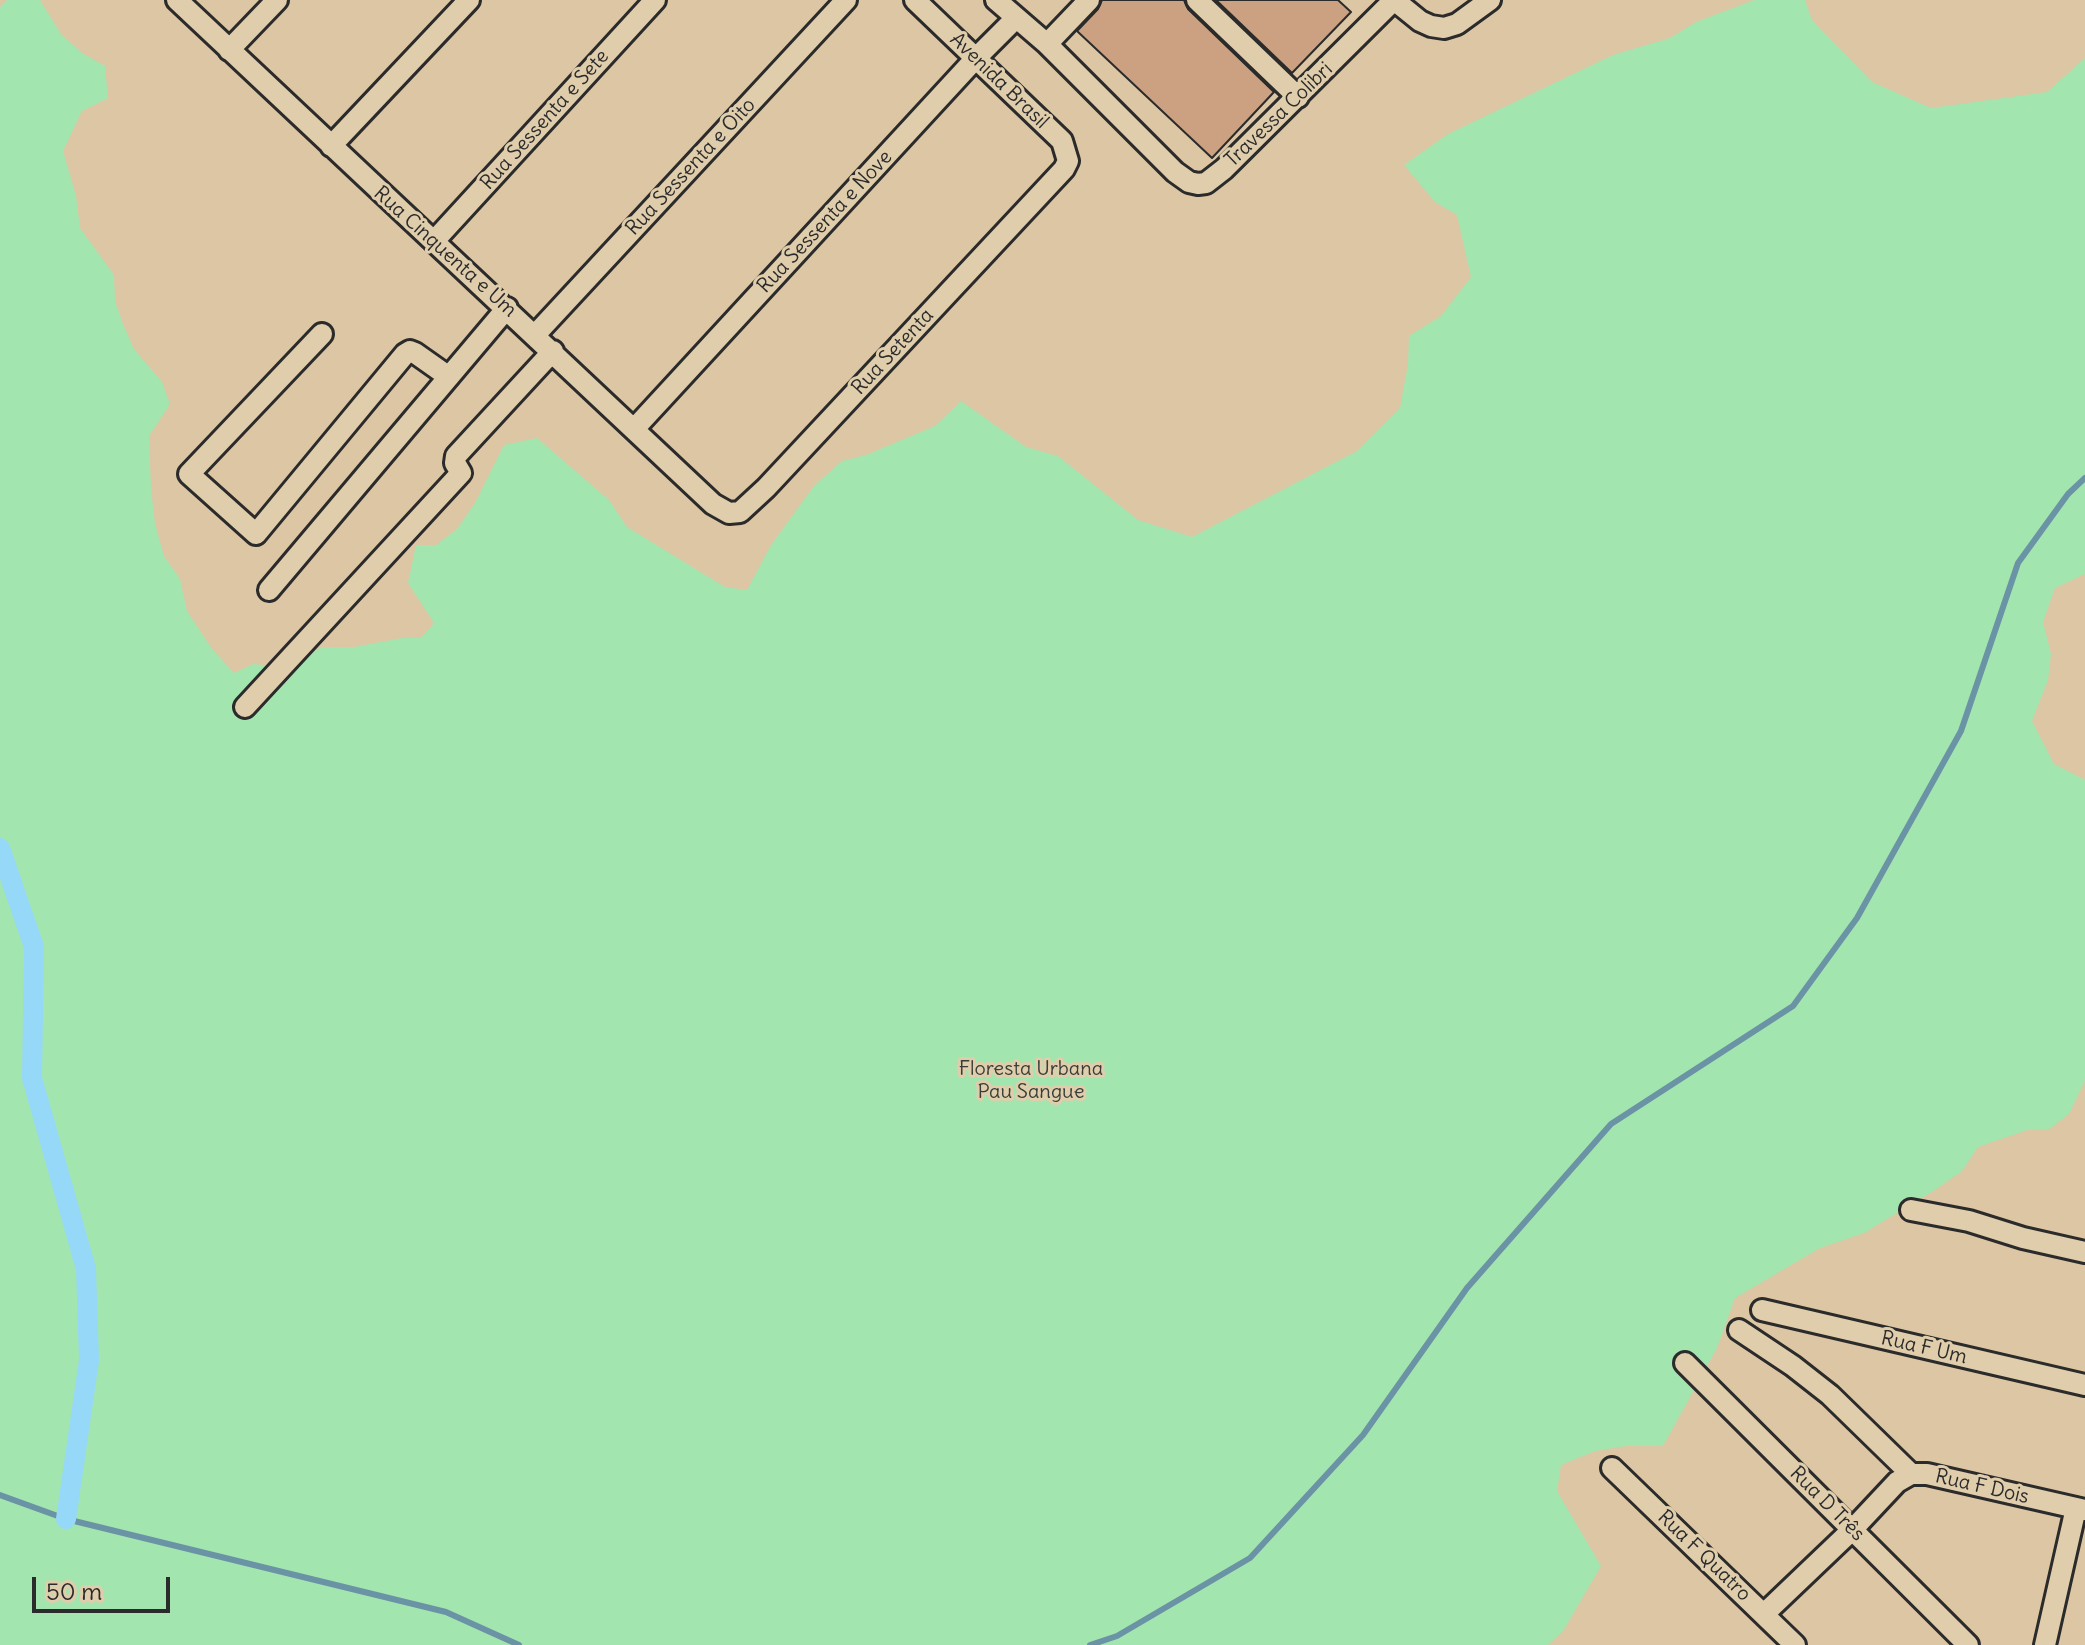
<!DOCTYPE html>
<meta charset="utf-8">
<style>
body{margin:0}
#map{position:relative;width:2085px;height:1645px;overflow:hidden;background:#ddc6a4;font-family:Delius,sans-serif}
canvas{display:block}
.scale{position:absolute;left:32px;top:1577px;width:138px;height:36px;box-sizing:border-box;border:4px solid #2b2b2b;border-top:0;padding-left:10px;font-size:24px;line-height:28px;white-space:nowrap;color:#2b2b2b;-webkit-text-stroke:6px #dfcdab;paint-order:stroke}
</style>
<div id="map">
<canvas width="2085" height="1645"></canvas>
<div class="scale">50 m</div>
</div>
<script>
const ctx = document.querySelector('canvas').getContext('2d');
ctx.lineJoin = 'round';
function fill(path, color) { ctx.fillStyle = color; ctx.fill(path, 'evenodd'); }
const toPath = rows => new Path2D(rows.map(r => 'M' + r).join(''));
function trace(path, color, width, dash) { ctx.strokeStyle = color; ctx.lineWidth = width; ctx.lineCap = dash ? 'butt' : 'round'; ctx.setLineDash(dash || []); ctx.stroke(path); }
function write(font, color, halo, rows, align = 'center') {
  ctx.font = font + ' Delius,sans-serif'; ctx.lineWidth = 6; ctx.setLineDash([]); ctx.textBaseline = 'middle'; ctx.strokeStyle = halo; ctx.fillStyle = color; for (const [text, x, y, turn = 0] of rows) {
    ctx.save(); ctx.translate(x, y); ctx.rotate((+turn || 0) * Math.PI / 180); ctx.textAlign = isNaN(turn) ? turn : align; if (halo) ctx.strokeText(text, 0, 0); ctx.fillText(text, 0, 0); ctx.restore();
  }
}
const green = toPath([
 [7,0,40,0,61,34,82,53,105,66,108,98,82,111,63,151,76,196,80,228,114,275,115,301,123,324,134,349,162,382,170,404,149,436,151,489,155,524,164,556,180,579,187,611,212,649,234,673,253,664,287,667,322,647,354,647,402,638,421,638,434,623,408,583,416,545,436,545,457,529,475,503,504,445,537,438,609,500,627,527,725,587,747,590,771,545,814,486,842,461,866,455,935,426,961,401,1026,447,1058,456,1138,520,1192,537,1357,451,1400,408,1408,364,1409,336,1441,316,1471,277,1457,215,1435,202,1404,165,1448,134,1613,55,1670,38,1696,22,1754,0,1805,0,1812,20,1872,82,1931,108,2047,92,2085,58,2085,574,2055,588,2043,622,2051,654,2048,680,2032,721,2054,764,2085,780,2085,1081,2069,1114,2048,1130,2027,1130,1978,1147,1962,1171,1935,1190,1864,1233,1820,1248,1735,1298,1717,1348,1663,1446,1626,1446,1595,1451,1561,1465,1557,1491,1601,1566,1563,1631,1548,1645,0,1645,0,7]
]);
const stream = toPath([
 [0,1495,66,1519,446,1612,519,1645],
 [1090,1645,1117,1636,1250,1558,1363,1435,1467,1288,1611,1124,1793,1006,1857,918,1961,731,2018,563,2068,494,2085,478]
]);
const canal = toPath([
 [0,848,34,947,32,1078,86,1269,89,1360,66,1519]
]);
const building = toPath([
 [1102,0,1184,0,1188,9,1274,92,1212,158,1077,31,1098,9,1102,0],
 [1216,0,1338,0,1351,12,1292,73,1216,0]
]);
const street = toPath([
 [177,0,713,504,729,513,740,512,766,488,1064,169,1068,161,1062,141,915,0],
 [996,0,1047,44,1175,172,1189,182,1198,184,1206,183,1224,169,1394,0],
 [1197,0,1298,97],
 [1394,0,1420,21,1431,26,1444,28,1457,24,1490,0],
 [1047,44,1089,0],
 [229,50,277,0],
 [331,146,469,0],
 [435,240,655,0],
 [322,334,189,474,256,534,405,354,410,351,415,353,449,377],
 [535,335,846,0],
 [635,428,976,58,1016,18],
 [269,590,507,308],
 [245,707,461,473,455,463,456,456,553,351],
 [1911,1210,1969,1221,2023,1238,2085,1252],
 [1762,1310,2085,1385],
 [1739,1330,1793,1366,1830,1395,1911,1474],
 [1685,1363,1968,1645],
 [1612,1468,1795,1645],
 [1764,1614,1852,1530,1897,1482,1911,1474,1927,1474,2085,1510],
 [2045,1645,2076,1508]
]);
const streetNames = [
 ["Avenida Brasil",999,81,44],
 ["Travessa Colibri",1279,115,-44],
 ["Rua Sessenta e Sete",545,120,-48],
 ["Rua Sessenta e Oito",691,167,-47],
 ["Rua Sessenta e Nove",825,222,-47],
 ["Rua Cinquenta e Um",445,252,42],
 ["Rua Setenta",893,352,-47],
 ["Rua F Um",1924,1348,13],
 ["Rua F Dois",1982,1487,13],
 ["Rua D Três",1827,1504,45],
 ["Rua F Quatro",1704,1556,44]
];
const parkNames = [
 ["Floresta Urbana",1031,1069],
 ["Pau Sangue",1031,1092]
];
fill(green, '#a3e5af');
trace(stream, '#6b93a6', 6);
trace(canal, '#96d8f8', 20);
fill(building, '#cba181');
trace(building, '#2b2b2b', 2);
trace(street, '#2b2b2b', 26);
trace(street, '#dfcdab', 20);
write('20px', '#2b2b2b', '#dfcdab', streetNames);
write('20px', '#373e38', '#dfcdab', parkNames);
</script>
